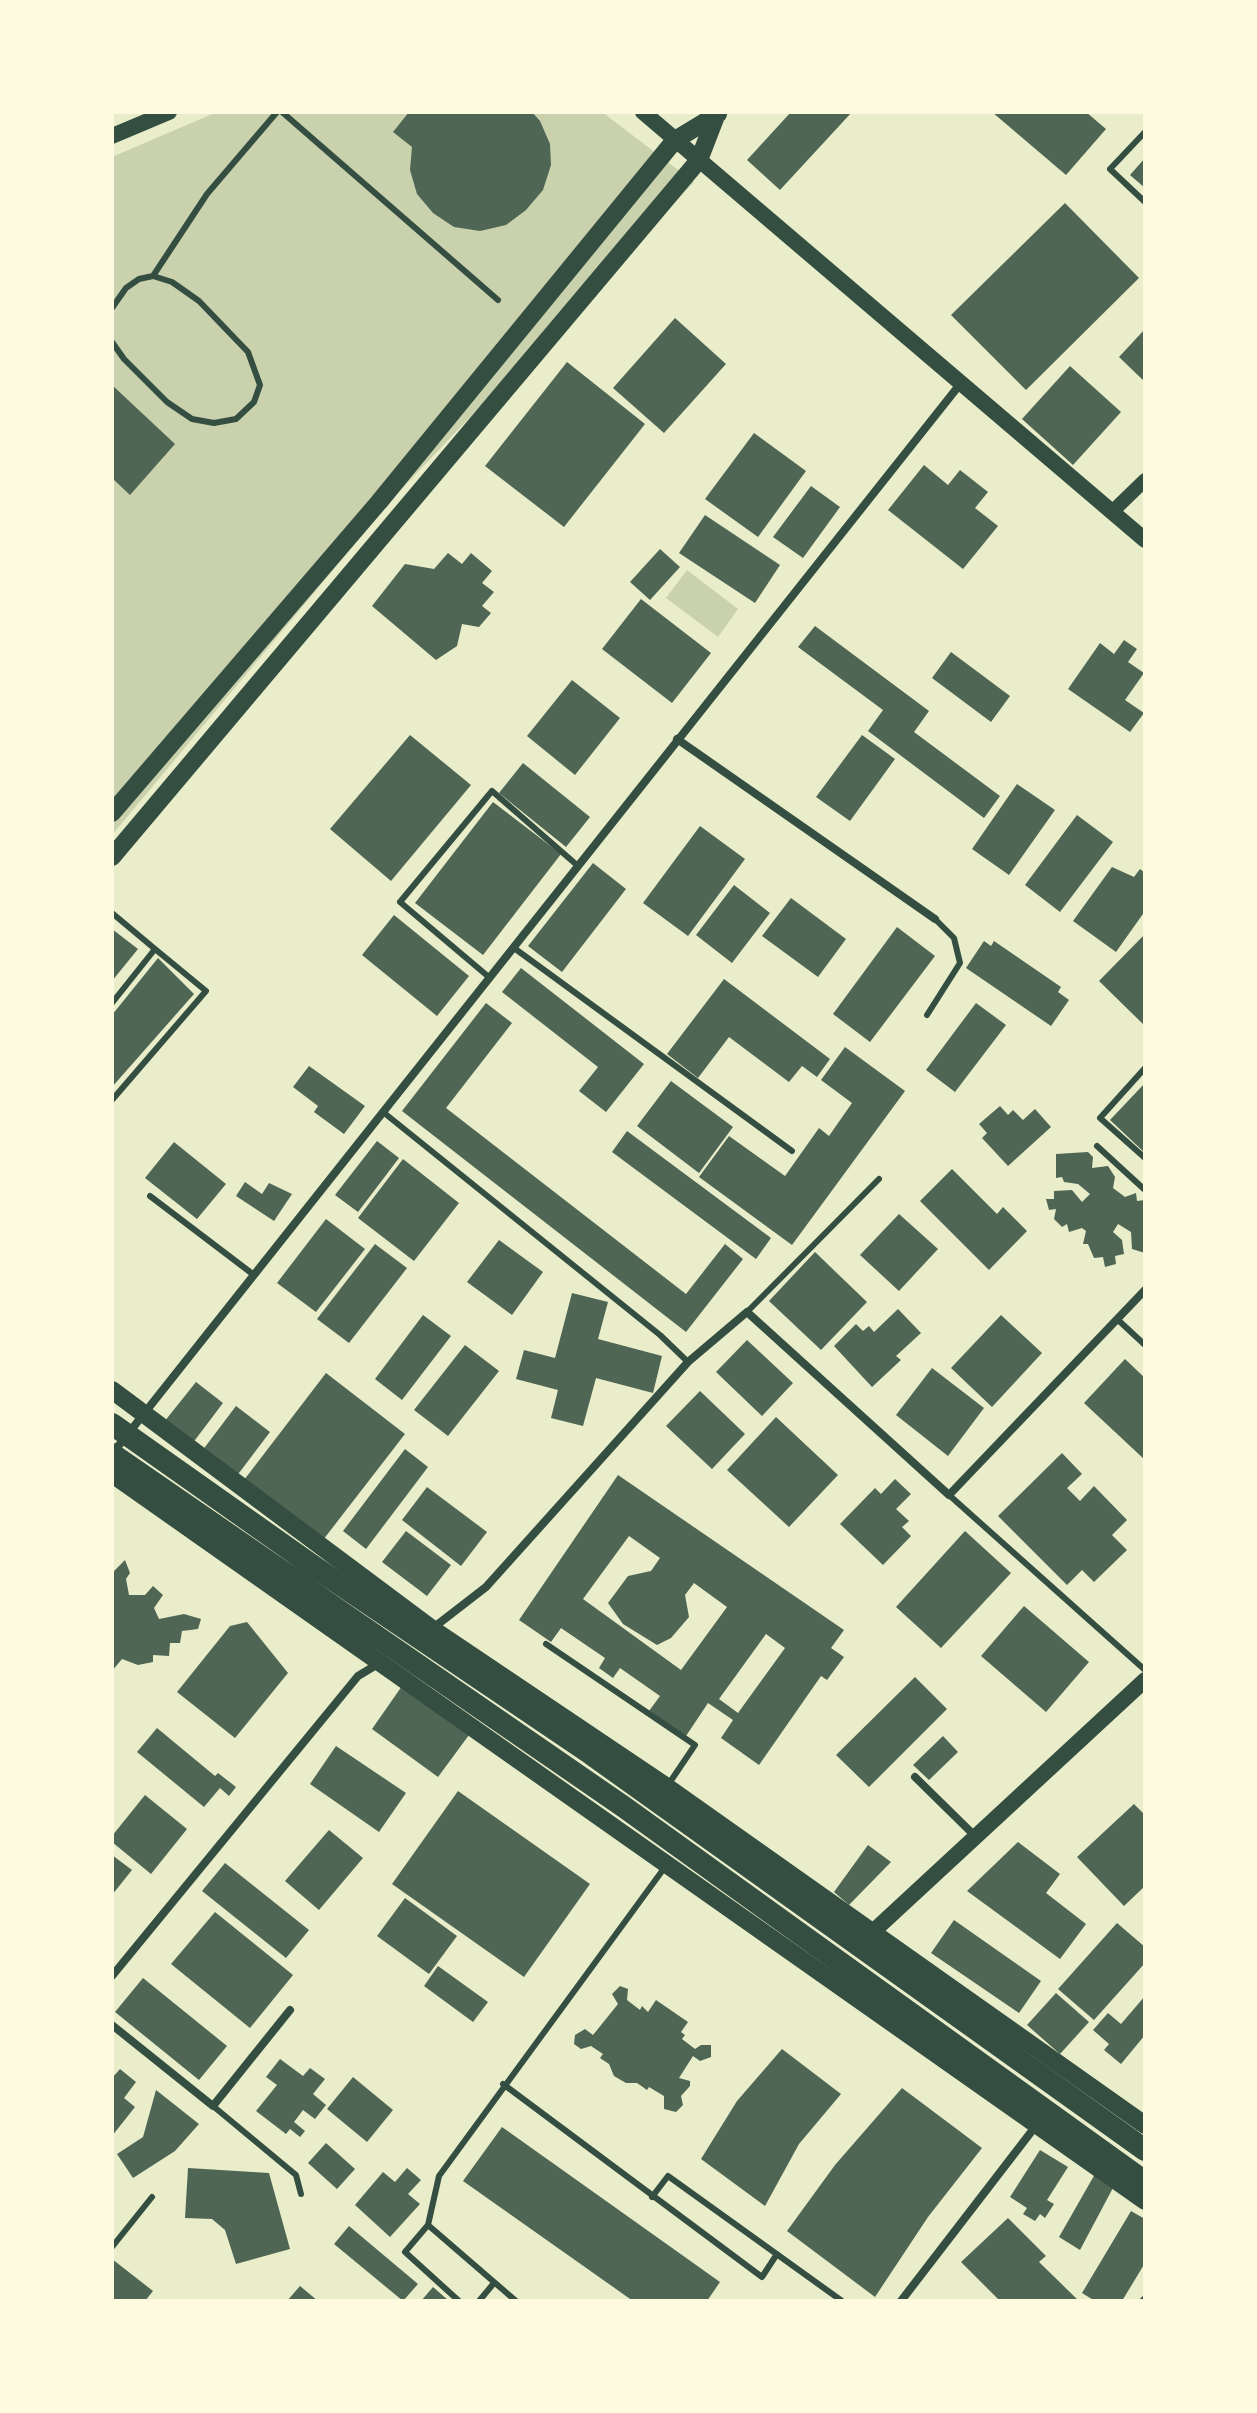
<!DOCTYPE html>
<style>
body{margin:0}
#map{position:relative;width:1257px;height:2413px;overflow:hidden;background:#e9edc9;font-family:"Archivo Narrow",sans-serif}
canvas{display:block}
.frame{position:absolute;inset:0;border:114px solid #fefae0;pointer-events:none}
</style>
<div id="map">
<canvas width="1257" height="2413"></canvas>
<div class="frame"></div>
</div>
<script>
const ctx = document.querySelector('canvas').getContext('2d');
ctx.lineJoin = 'round';
function fill(path, color) { ctx.fillStyle = color; ctx.fill(path, 'evenodd'); }
const toPath = rows => new Path2D(rows.map(r => 'M' + r).join(''));
function trace(path, color, width, dash) { ctx.strokeStyle = color; ctx.lineWidth = width; ctx.lineCap = dash ? 'butt' : 'round'; ctx.setLineDash(dash || []); ctx.stroke(path); }
const green = toPath([
 [217,112,602,112,694,182,394,497,112,835,112,157],
 [687,570,738,609,718,637,666,598]
]);
const building = toPath([
 [409,112,532,112,540,121,550,144,551,165,543,190,526,210,506,225,480,231,454,227,433,213,417,194,410,170,412,147,393,132],
 [791,112,852,112,780,190,747,160],
 [992,112,1086,112,1106,129,1066,175],
 [1145,158,1145,188,1130,175],
 [1065,203,1139,278,1026,390,951,315],
 [675,318,726,364,664,433,613,388],
 [1145,329,1145,382,1119,357],
 [567,362,645,424,564,527,485,466],
 [1070,366,1121,412,1073,465,1022,419],
 [112,385,175,444,130,495,112,478],
 [754,433,806,471,758,537,705,499],
 [924,465,948,485,960,470,988,492,975,508,998,526,963,569,888,510],
 [811,486,840,507,803,558,773,537],
 [705,515,780,565,755,603,679,553],
 [660,549,680,567,650,600,630,582],
 [448,553,462,564,471,553,492,571,482,583,494,592,482,606,491,613,479,627,462,624,457,646,436,660,372,606,405,564,434,569],
 [641,599,711,653,672,703,602,649],
 [815,626,929,711,914,732,1000,796,984,818,868,731,883,710,798,647],
 [1124,640,1137,649,1128,662,1144,673,1125,700,1144,713,1130,732,1068,689,1100,643,1114,654],
 [951,652,1010,696,991,722,932,678],
 [572,680,620,718,575,775,527,736],
 [410,735,471,785,391,881,330,829],
 [862,735,895,759,850,821,816,797],
 [523,763,590,817,566,847,499,793],
 [1017,784,1055,810,1009,875,972,849],
 [493,802,561,854,483,955,415,903],
 [1077,815,1113,842,1060,912,1025,885],
 [700,826,745,859,688,936,643,903],
 [593,863,626,889,562,972,528,946],
 [1112,867,1134,877,1140,869,1145,873,1145,911,1116,952,1073,921],
 [734,885,770,913,732,963,696,935],
 [791,898,846,939,818,977,762,936],
 [394,915,469,976,437,1016,362,955],
 [897,927,935,956,870,1042,833,1014],
 [112,929,138,949,112,981],
 [1145,934,1145,1026,1099,981],
 [984,941,991,946,994,941,1061,987,1058,992,1069,1000,1051,1026,966,968],
 [158,958,194,994,112,1087,112,1015],
 [521,968,644,1064,606,1112,579,1091,598,1067,502,992],
 [724,979,830,1059,817,1077,802,1066,789,1082,729,1037,698,1078,667,1054],
 [486,1003,512,1023,446,1108,686,1294,725,1244,743,1259,686,1332,402,1111],
 [976,1003,1006,1025,955,1092,926,1070],
 [845,1047,905,1091,792,1245,699,1177,729,1136,785,1176,819,1128,829,1136,852,1103,821,1080],
 [309,1066,365,1106,344,1134,314,1112,318,1106,293,1087],
 [671,1081,733,1127,699,1173,637,1126],
 [1145,1083,1145,1153,1110,1120],
 [1000,1106,1008,1115,1013,1110,1023,1120,1035,1109,1051,1127,1008,1166,982,1138,987,1133,979,1124],
 [627,1131,771,1238,756,1259,612,1152],
 [377,1141,399,1158,358,1212,335,1195],
 [174,1142,226,1184,197,1219,145,1178],
 [1088,1152,1093,1157,1092,1168,1108,1166,1115,1177,1113,1188,1125,1197,1136,1193,1137,1201,1145,1200,1145,1253,1132,1249,1131,1232,1118,1224,1113,1232,1122,1240,1124,1254,1115,1256,1116,1264,1105,1267,1103,1257,1094,1258,1088,1244,1083,1244,1086,1231,1082,1228,1069,1232,1067,1224,1062,1227,1054,1219,1056,1209,1049,1210,1046,1199,1054,1199,1054,1191,1072,1190,1082,1202,1090,1194,1078,1184,1064,1182,1062,1177,1056,1178,1056,1154],
 [403,1159,459,1203,414,1261,358,1218],
 [952,1169,997,1214,1003,1207,1027,1231,989,1270,920,1201],
 [245,1182,262,1194,269,1183,292,1194,274,1221,236,1196],
 [899,1214,938,1249,899,1291,860,1255],
 [326,1219,365,1249,316,1312,277,1283],
 [499,1240,543,1272,512,1315,467,1282],
 [375,1244,407,1268,349,1343,317,1319],
 [815,1252,867,1302,821,1350,769,1301],
 [572,1293,608,1302,598,1339,662,1356,653,1393,596,1378,583,1426,551,1418,558,1390,516,1379,524,1350,555,1358],
 [898,1309,921,1333,896,1356,901,1360,872,1387,834,1346,856,1324,863,1331,869,1326,874,1332],
 [423,1315,451,1336,402,1400,375,1379],
 [1001,1315,1042,1353,992,1407,951,1368],
 [747,1340,793,1383,762,1416,716,1372],
 [465,1345,499,1371,448,1436,414,1410],
 [1125,1359,1145,1378,1145,1460,1084,1403],
 [932,1368,984,1408,948,1456,896,1415],
 [326,1373,405,1434,323,1540,244,1480],
 [196,1382,223,1403,192,1444,164,1422],
 [700,1391,745,1434,712,1469,666,1426],
 [236,1406,270,1432,236,1477,202,1451],
 [776,1417,838,1475,789,1527,727,1470],
 [405,1449,428,1467,366,1549,343,1531],
 [1062,1453,1082,1474,1067,1488,1080,1501,1094,1486,1127,1520,1112,1535,1127,1550,1094,1582,1082,1570,1067,1585,998,1516],
 [618,1475,844,1630,831,1648,844,1657,827,1680,821,1676,759,1765,721,1738,733,1720,708,1703,686,1736,649,1711,660,1696,620,1668,613,1678,599,1668,605,1658,561,1628,551,1642,519,1620],
 [629,1536,660,1558,651,1571,628,1576,608,1603,623,1624,657,1645,671,1638,689,1617,685,1595,694,1583,727,1607,681,1670,583,1599],
 [766,1634,785,1648,738,1713,719,1699],
 [895,1479,911,1494,896,1509,909,1521,902,1527,911,1536,883,1565,840,1524,875,1488,881,1494],
 [427,1487,487,1532,461,1566,402,1520],
 [406,1531,451,1565,427,1596,382,1562],
 [965,1531,1011,1573,941,1648,896,1607],
 [125,1560,130,1573,126,1579,129,1595,145,1595,153,1586,163,1595,154,1608,159,1619,184,1614,201,1619,198,1629,182,1631,180,1643,170,1643,169,1656,153,1655,153,1662,138,1665,122,1659,112,1671,112,1573],
 [1024,1606,1089,1662,1046,1712,981,1656],
 [247,1622,288,1673,235,1738,177,1692,230,1626],
 [915,1677,947,1709,869,1787,836,1755],
 [402,1686,469,1735,438,1777,372,1729],
 [157,1728,215,1776,218,1773,236,1787,229,1796,220,1788,204,1807,137,1752],
 [943,1736,958,1752,929,1780,913,1765],
 [336,1746,406,1793,379,1832,310,1784],
 [458,1791,590,1884,524,1977,392,1884],
 [145,1795,187,1829,151,1874,112,1842,112,1836],
 [1134,1804,1145,1815,1145,1886,1124,1906,1077,1857],
 [329,1830,363,1858,319,1910,285,1881],
 [1018,1842,1060,1874,1046,1893,1086,1924,1060,1959,967,1891],
 [868,1845,891,1862,849,1905,834,1892],
 [112,1855,132,1870,112,1895],
 [225,1863,309,1930,286,1958,202,1891],
 [405,1898,457,1936,429,1974,377,1936],
 [215,1912,293,1975,250,2028,171,1964],
 [954,1920,1041,1981,1019,2013,931,1953],
 [1117,1923,1145,1947,1145,1963,1094,2020,1058,1989],
 [438,1966,488,2002,473,2022,424,1986],
 [143,1978,227,2046,199,2080,115,2012],
 [620,1986,628,1989,627,2000,640,2010,642,2006,648,2012,656,2000,688,2022,681,2032,685,2035,682,2039,695,2049,701,2045,711,2045,711,2057,700,2061,693,2056,679,2078,690,2081,690,2086,681,2096,683,2105,676,2112,664,2109,664,2096,649,2087,647,2090,637,2083,626,2083,614,2076,609,2064,600,2058,603,2054,591,2046,581,2049,574,2044,575,2035,585,2029,593,2035,618,2004,612,1994],
 [1056,1993,1089,2022,1060,2054,1027,2025],
 [1145,1996,1145,2035,1121,2064,1104,2050,1109,2044,1093,2030,1108,2013,1121,2024],
 [782,2049,841,2094,799,2144,765,2206,701,2159,737,2101],
 [280,2059,303,2076,310,2068,325,2079,313,2094,326,2105,315,2119,303,2110,294,2122,305,2131,300,2137,290,2129,286,2134,256,2111,277,2085,266,2077],
 [120,2069,136,2082,124,2098,135,2107,112,2136,112,2078],
 [353,2077,393,2110,367,2142,327,2109],
 [902,2088,982,2148,928,2217,875,2297,787,2231,835,2165],
 [156,2090,199,2124,175,2151,133,2178,117,2154,143,2137],
 [502,2127,720,2282,707,2301,633,2301,463,2181],
 [326,2143,355,2169,337,2189,308,2163],
 [1040,2150,1068,2167,1047,2200,1054,2204,1045,2218,1040,2214,1035,2221,1023,2214,1027,2208,1010,2197],
 [188,2168,269,2173,290,2249,236,2264,225,2230,212,2219,185,2218],
 [407,2168,421,2180,408,2194,420,2204,390,2237,355,2205,383,2172,395,2182],
 [1095,2174,1114,2186,1080,2250,1059,2237],
 [1131,2211,1145,2219,1145,2263,1122,2301,1095,2301,1082,2293],
 [1008,2218,1046,2256,1039,2262,1079,2301,1000,2301,961,2262],
 [349,2226,418,2284,403,2301,334,2244],
 [112,2259,153,2291,145,2301,112,2301],
 [300,2286,318,2301,287,2301],
 [433,2287,449,2301,421,2301]
]);
const service = toPath([
 [282,112,498,300],
 [1145,132,1110,169,1145,202],
 [153,276,207,194,277,112],
 [112,308,126,288,139,279,153,276,172,282,199,301,248,352,260,385,254,402,236,419,214,423,192,419,167,402,124,359,112,342],
 [112,913,155,949,112,1003],
 [514,948,792,1151],
 [490,978,400,902,492,791,578,866],
 [927,1015,960,963,954,938,935,919],
 [1145,1068,1100,1118,1145,1158],
 [112,1100,206,991,155,949],
 [383,1112,660,1335,688,1362],
 [1097,1146,1145,1190],
 [150,1196,254,1275],
 [747,1312,879,1179],
 [1117,1319,1145,1345],
 [949,1495,1145,1670],
 [546,1644,695,1745,668,1785],
 [503,2084,762,2277,777,2254],
 [213,2106,296,2175,301,2194],
 [652,2197,668,2176,842,2301],
 [428,2225,516,2301],
 [112,2247,152,2197],
 [459,2301,405,2252,428,2225,439,2176,665,1867],
 [479,2301,494,2283],
 [1142,2301,1145,2298]
]);
const minor = toPath([
 [677,739,935,919],
 [112,1454,961,383],
 [433,1628,486,1587,688,1362,747,1312,949,1495,1145,1290],
 [915,1777,975,1836],
 [112,1976,358,1676,378,1664],
 [112,2025,213,2106,290,2010],
 [901,2301,1038,2123]
]);
const tertiary = toPath([
 [1112,512,1145,480]
]);
const secondary = toPath([
 [643,112,1145,540],
 [112,136,169,112],
 [864,1940,1145,1680]
]);
const primary = toPath([
 [112,813,379,502,675,140,718,114],
 [112,857,699,160,716,116],
 [112,1390,432,1629,667,1787,1145,2125],
 [112,1474,1145,2201]
]);
const motorway = toPath([
 [112,1424,313,1566,591,1754,1145,2150],
 [112,1454,624,1807,1145,2182]
]);
fill(green, '#cad2ad');
fill(building, '#4f6655');
trace(service, '#344e41', 6);
trace(minor, '#344e41', 8);
trace(tertiary, '#344e41', 14);
trace(secondary, '#344e41', 16);
trace(primary, '#344e41', 18);
trace(motorway, '#344e41', 22);
</script>
